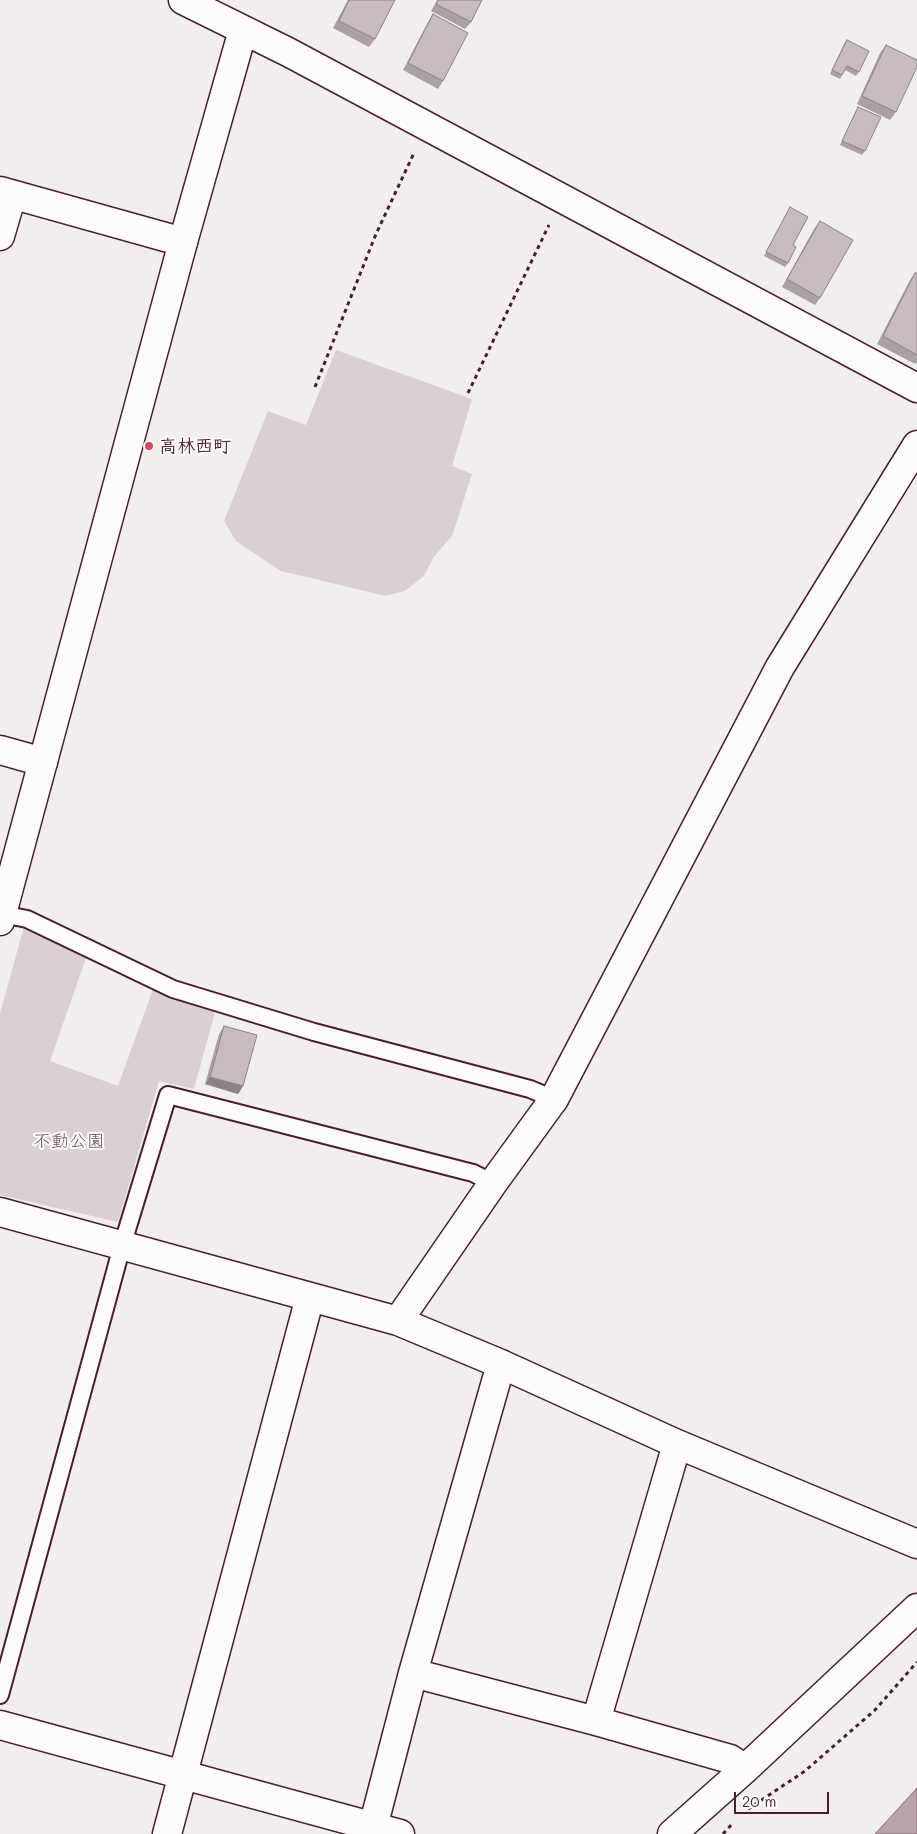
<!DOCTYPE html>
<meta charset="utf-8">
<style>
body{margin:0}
#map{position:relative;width:917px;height:1834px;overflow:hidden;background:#f2efeb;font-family:Mali,sans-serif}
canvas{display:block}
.scale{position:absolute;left:734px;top:1792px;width:95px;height:22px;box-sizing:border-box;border:2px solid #4a1f2b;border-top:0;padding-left:6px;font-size:15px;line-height:18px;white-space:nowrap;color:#4a1f2b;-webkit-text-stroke:4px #fdfcf7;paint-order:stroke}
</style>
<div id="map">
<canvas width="917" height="1834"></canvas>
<div class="scale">20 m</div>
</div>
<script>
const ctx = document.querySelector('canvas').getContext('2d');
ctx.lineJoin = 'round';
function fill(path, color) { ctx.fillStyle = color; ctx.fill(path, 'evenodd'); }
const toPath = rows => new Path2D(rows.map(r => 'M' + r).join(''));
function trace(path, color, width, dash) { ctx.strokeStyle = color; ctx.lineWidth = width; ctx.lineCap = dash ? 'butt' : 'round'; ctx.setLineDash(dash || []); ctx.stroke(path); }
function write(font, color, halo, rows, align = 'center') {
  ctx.font = font + ' Mali,"Klee One",sans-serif'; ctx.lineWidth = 4; ctx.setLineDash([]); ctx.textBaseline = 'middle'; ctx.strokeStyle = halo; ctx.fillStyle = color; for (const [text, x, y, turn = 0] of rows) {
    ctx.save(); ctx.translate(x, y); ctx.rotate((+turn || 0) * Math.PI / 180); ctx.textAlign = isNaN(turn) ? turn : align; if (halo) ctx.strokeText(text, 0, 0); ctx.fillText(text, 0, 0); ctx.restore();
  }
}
const green = toPath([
 [336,350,472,399,452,466,472,474,452,536,433,558,424,576,405,591,386,596,281,571,236,541,224,521,268,411,306,425],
 [24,927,86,958,50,1061,118,1086,153,989,174,999,215,1012,194,1089,159,1081,118,1222,0,1195,0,1013]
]);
const water = toPath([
 [917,1788,917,1834,875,1834,917,1788]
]);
const path = toPath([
 [315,387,376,234,414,153],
 [468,393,549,225],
 [748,1809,805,1771,875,1710,917,1662],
 [723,1834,733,1823]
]);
const lane = toPath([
 [2,914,27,919,173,989,314,1032,530,1089,554,1099],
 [0,1695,122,1246,168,1095,473,1173,493,1183]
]);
const street = toPath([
 [0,191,183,242],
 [0,236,12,195],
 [0,750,43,762],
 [0,1212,398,1321,501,1364,677,1444,917,1544],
 [398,1321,493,1183,554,1099],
 [413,1673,596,1721,730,1759,745,1769],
 [596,1721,677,1444],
 [0,1725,400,1834],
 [373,1827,413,1673,501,1364],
 [167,1834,310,1297],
 [672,1834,745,1769,917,1608]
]);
const secondary = toPath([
 [183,0,288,52,917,388],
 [0,921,183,242,243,30],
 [554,1099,780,667,917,445]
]);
const wall = toPath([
 [348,0,395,0,375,39,369,47,333,28],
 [437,0,482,0,471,22,465,29,431,11],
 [433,14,443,81,438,89,403,70,428,22],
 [847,40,859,72,856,76,845,70,840,79,830,74,844,44],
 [886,45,896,112,890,120,857,104,880,53],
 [858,107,865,151,862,155,840,145,856,111],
 [790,207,793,245,788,263,785,267,764,256],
 [820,221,820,298,815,305,782,287,814,229],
 [915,273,917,273,917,362,915,364,877,344,910,280],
 [224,1026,243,1086,238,1094,205,1084,219,1034]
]);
const shadedWall = toPath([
 [210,1077,243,1086,238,1094,205,1084]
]);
const building = toPath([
 [349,0,395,0,375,39,339,21,349,0],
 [438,0,482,0,471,22,436,4,438,0],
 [433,14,468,33,443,81,408,63,433,14],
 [847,40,869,51,859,72,847,66,842,75,832,70,847,40],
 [886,45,917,60,917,67,896,112,862,96,886,45],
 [858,107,881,117,865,151,842,141,858,107],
 [790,207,808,217,793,245,796,247,788,263,766,252,790,207],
 [820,221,853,240,820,298,787,279,820,221],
 [915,273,917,273,917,355,883,336,915,273],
 [224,1026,257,1035,243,1086,210,1077,224,1026]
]);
const markers = [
 [149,446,5,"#d1495b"]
];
const poiNames = [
 ["高林西町",159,446]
];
const parkNames = [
 ["不動公園",69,1141]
];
fill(green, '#d9d0cf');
fill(water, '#b7a5a6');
trace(water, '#8b6f75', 1);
trace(lane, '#4a1f2b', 20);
trace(street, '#4a1f2b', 31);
trace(secondary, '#4a1f2b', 31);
trace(path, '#4a1f2b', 3, [4, 4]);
trace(lane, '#fdfcf7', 16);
trace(street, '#fdfcf7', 28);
trace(secondary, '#fdfcf7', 28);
fill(wall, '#aca1a1');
fill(shadedWall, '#8c8383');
fill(building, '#c8bbbb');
trace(building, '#8c8383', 1);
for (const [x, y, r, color] of markers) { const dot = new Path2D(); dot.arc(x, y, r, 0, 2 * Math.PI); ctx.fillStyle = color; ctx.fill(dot); trace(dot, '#fdfcf7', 2); }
write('bold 18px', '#4a1f2b', '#fdfcf7', poiNames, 'left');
write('18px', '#6e4b54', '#fdfcf7', parkNames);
</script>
